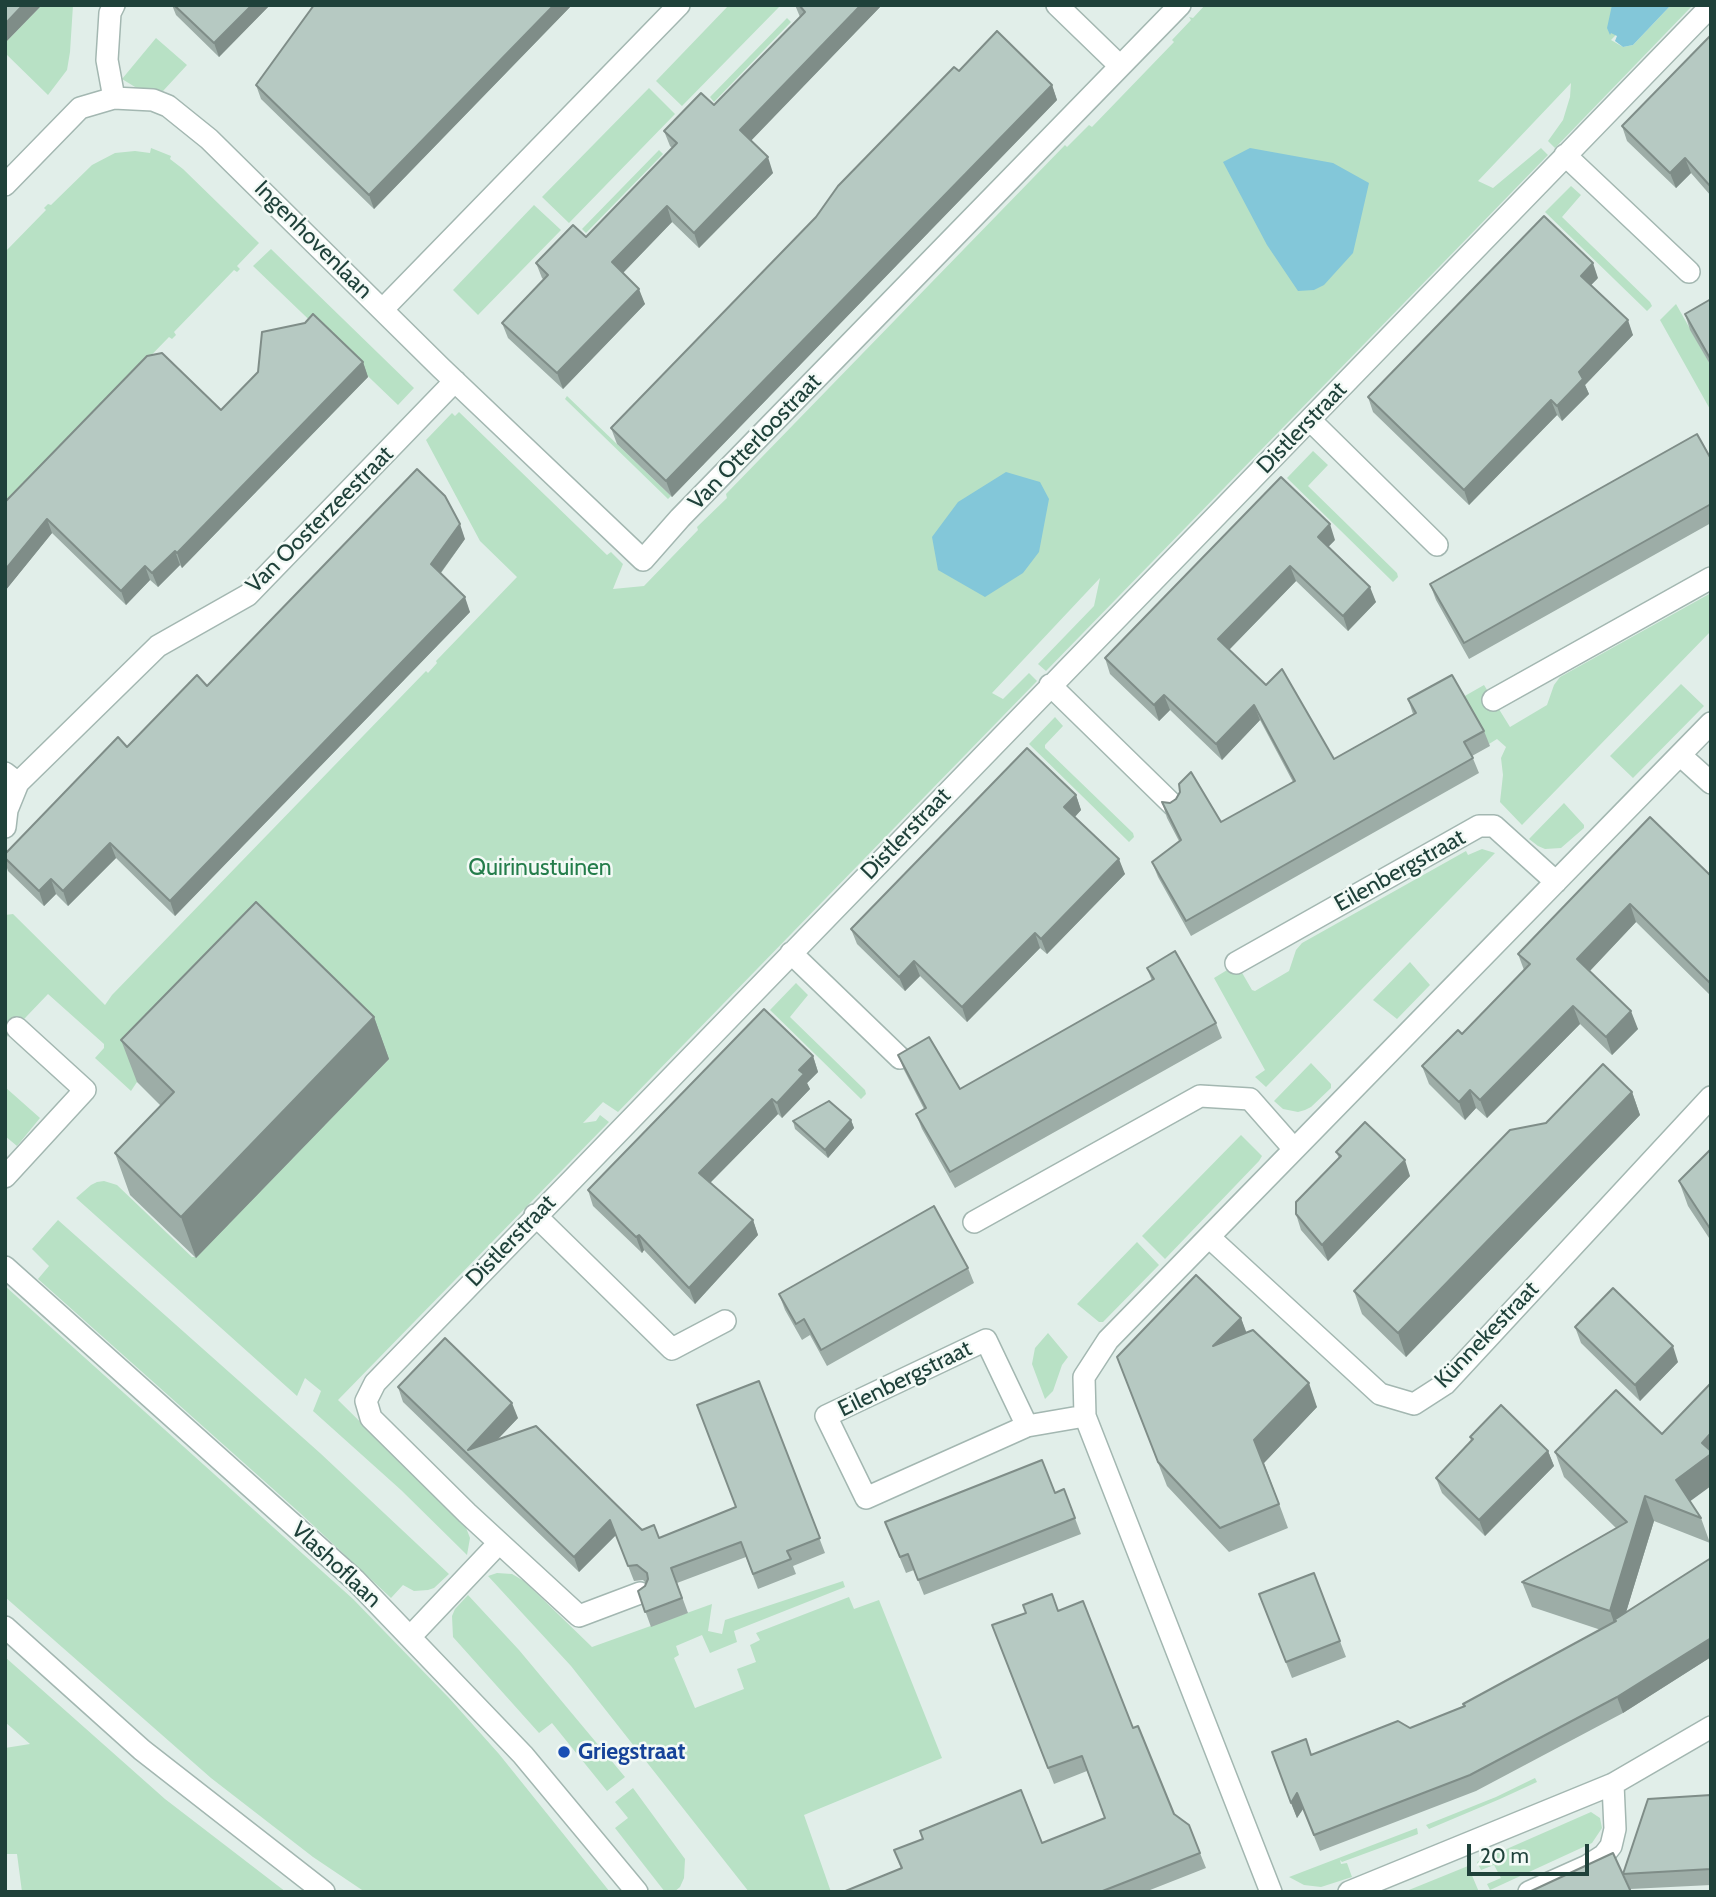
<!DOCTYPE html>
<meta charset="utf-8">
<style>
body{margin:0}
#map{position:relative;width:1716px;height:1897px;overflow:hidden;background:#e1eee9;font-family:Cabin,sans-serif}
canvas{display:block}
.frame{position:absolute;inset:0;border:7px solid #1f413a;pointer-events:none}
.scale{position:absolute;left:1467px;top:1844px;width:122px;height:32px;box-sizing:border-box;border:4px solid #1f413a;border-top:0;padding-left:9px;font-size:21px;line-height:24px;white-space:nowrap;color:#1f413a;-webkit-text-stroke:5px #f3faf6;paint-order:stroke}
</style>
<div id="map">
<canvas width="1716" height="1897"></canvas>
<div class="frame"></div>
<div class="scale">20 m</div>
</div>
<script>
const ctx = document.querySelector('canvas').getContext('2d');
ctx.lineJoin = 'round';
function fill(path, color) { ctx.fillStyle = color; ctx.fill(path, 'evenodd'); }
const toPath = rows => new Path2D(rows.map(r => 'M' + r).join(''));
function trace(path, color, width, dash) { ctx.strokeStyle = color; ctx.lineWidth = width; ctx.lineCap = dash ? 'butt' : 'round'; ctx.setLineDash(dash || []); ctx.stroke(path); }
function write(font, color, halo, rows, align = 'center') {
  ctx.font = font + ' Cabin,sans-serif'; ctx.lineWidth = 5; ctx.setLineDash([]); ctx.textBaseline = 'middle'; ctx.strokeStyle = halo; ctx.fillStyle = color; for (const [text, x, y, turn = 0] of rows) {
    ctx.save(); ctx.translate(x, y); ctx.rotate((+turn || 0) * Math.PI / 180); ctx.textAlign = isNaN(turn) ? turn : align; if (halo) ctx.strokeText(text, 0, 0); ctx.fillText(text, 0, 0); ctx.restore();
  }
}
const green = toPath([
 [42,5,73,5,70,52,67,70,48,95,5,53,5,43],
 [729,5,781,5,682,106,656,81],
 [1205,5,1645,5,1611,40,1623,47,1633,45,1671,5,1693,5,1555,148,1548,141,1563,120,1570,97,1571,83,1478,181,1493,188,1541,148,1548,155,1046,671,1038,664,1094,606,1100,578,992,693,1003,699,1029,673,1037,681,618,1112,603,1102,583,1123,596,1121,600,1115,609,1122,338,1400,465,1525,470,1538,467,1555,401,1490,313,1411,321,1391,305,1378,297,1396,76,1198,91,1185,97,1182,104,1181,117,1185,192,1257,196,1257,389,1059,137,1082,131,1091,95,1058,104,1048,104,1044,48,994,5,1039,5,915,13,914,105,1005,112,995,426,671,428,673,437,663,436,661,517,577,480,541,426,440,452,413,455,416,459,412,607,555,611,552,623,564,613,589,644,586,698,530,697,527,727,498,726,494,1065,145,1067,147,1089,125,1092,127,1174,42,1172,40,1191,20,1189,17,1193,18],
 [787,18,791,22,714,102,710,97],
 [156,38,187,65,163,91,140,90,122,79],
 [649,88,675,114,569,223,542,197],
 [151,148,171,156,170,159,183,169,259,243,237,266,240,269,237,272,234,270,174,332,176,335,172,339,169,337,5,505,5,252,46,210,44,208,48,204,51,205,92,165,115,153,135,151,150,153],
 [659,150,663,154,586,233,582,229],
 [1571,186,1581,195,1562,217,1650,302,1652,306,1647,311,1545,212],
 [534,205,561,230,478,315,453,290],
 [271,249,414,388,398,405,253,266],
 [1676,304,1711,366,1711,411,1660,320],
 [567,396,671,496,668,499,565,399],
 [1313,451,1328,465,1308,486,1397,573,1398,577,1393,582,1287,478],
 [1711,593,1711,631,1522,825,1500,802,1503,775,1501,758,1506,747,1497,739,1489,744,1463,697,1484,685,1510,727,1547,705,1554,685,1560,677],
 [1681,684,1704,706,1633,778,1610,756],
 [1055,717,1063,726,1045,745,1045,748,1133,833,1134,837,1129,842,1029,744],
 [1564,803,1584,825,1584,828,1561,848,1545,849,1538,846,1529,839],
 [1482,849,1495,853,1266,1087,1255,1077,1265,1070,1214,978,1237,964,1252,990,1255,991,1289,971,1296,950,1302,943,1466,851,1468,855],
 [1410,962,1430,985,1397,1019,1373,1000],
 [796,983,808,995,790,1017,865,1090,866,1094,861,1099,770,1010],
 [1311,1063,1331,1084,1331,1088,1311,1107,1305,1110,1298,1112,1283,1109,1274,1101],
 [5,1087,40,1118,17,1146,5,1136],
 [1241,1135,1262,1156,1259,1161,1165,1259,1142,1236],
 [58,1220,320,1453,449,1574,434,1588,428,1590,414,1591,403,1585,391,1598,300,1513,38,1279,49,1266,32,1249],
 [1137,1242,1159,1265,1103,1322,1099,1322,1077,1304],
 [5,1286,353,1599,449,1698,499,1754,610,1892,365,1892,313,1857,211,1778,5,1597],
 [1048,1333,1068,1357,1062,1365,1053,1391,1045,1399,1032,1364,1035,1348],
 [497,1573,512,1574,524,1581,592,1647,712,1604,708,1631,722,1634,725,1620,843,1581,845,1587,734,1631,737,1642,710,1653,702,1635,676,1646,679,1655,674,1658,695,1708,744,1689,737,1669,756,1662,750,1645,760,1640,756,1633,849,1597,854,1609,879,1600,942,1758,804,1815,831,1892,749,1892,571,1666,488,1576],
 [468,1595,519,1650,625,1777,607,1791,552,1723,539,1733,453,1637,452,1616,455,1609],
 [5,1657,165,1799,286,1892,22,1892,17,1854,5,1854,5,1748,30,1744,5,1722],
 [1535,1778,1537,1782,1500,1799,1429,1829,1426,1825,1496,1797],
 [633,1788,685,1859,684,1878,680,1887,674,1892,665,1892,615,1828,628,1818,615,1802],
 [1591,1812,1600,1818,1602,1828,1592,1843,1490,1890,1487,1884,1501,1878,1494,1865,1481,1870,1477,1862],
 [1417,1828,1418,1834,1342,1862,1340,1860,1341,1864,1347,1863,1352,1877,1321,1887,1304,1885,1289,1877],
 [1468,1866,1479,1892,1404,1892]
]);
const water = toPath([
 [1612,5,1671,5,1633,45,1623,47,1615,41,1617,36,1611,33,1610,35,1607,28],
 [1250,148,1333,163,1369,183,1353,253,1324,285,1314,290,1298,291,1267,245,1223,162],
 [1006,472,1040,482,1049,499,1039,552,1023,573,985,597,938,570,932,537,958,502]
]);
const minor = toPath([
 [114,5,110,13,107,60,114,98],
 [1057,5,1120,66],
 [1565,155,1689,272],
 [5,185,80,108,114,98,153,100,168,106,209,139,441,368,643,560,680,518,1180,5],
 [383,309,679,5],
 [1310,420,1437,545],
 [1050,685,1173,805],
 [1493,700,1711,578],
 [1680,755,1711,783],
 [5,773,18,783,158,646,248,595,455,381],
 [5,827,7,810,18,783],
 [791,953,900,1058],
 [1236,963,1479,826,1494,826,1556,882],
 [5,1177,85,1090,17,1028],
 [535,1215,672,1349,725,1321],
 [974,1222,1200,1096,1250,1099,1294,1149],
 [1209,1237,1380,1394,1414,1404,1445,1384,1711,1097],
 [5,1267,355,1580,523,1755,637,1892],
 [1027,1426,986,1340,826,1416,866,1498,1027,1426,1085,1416],
 [640,1593,579,1616,467,1513,371,1418,366,1401,375,1383,1711,6],
 [5,1627,142,1750,324,1892],
 [410,1637,499,1543],
 [1271,1892,1085,1416,1084,1377,1108,1340,1711,723],
 [1349,1892,1613,1784,1711,1727],
 [1529,1892,1587,1866,1604,1855,1611,1846,1615,1829,1613,1784]
]);
const wall = toPath([
 [172,5,270,5,219,57,176,15],
 [314,5,572,5,374,209,261,99,256,85],
 [795,5,882,5,751,140,773,173,699,248,672,222,623,273,645,304,563,389,508,338,502,323,544,280,542,278,536,263,586,237,672,148,670,146,664,131,714,105,800,17],
 [1711,35,1711,196,1691,173,1676,188,1627,141,1622,126],
 [959,71,1052,85,1057,100,672,497,617,444,611,428],
 [1598,278,1591,285,1633,335,1585,385,1589,394,1562,421,1557,415,1469,505,1373,412,1368,397],
 [1711,299,1711,366,1690,330,1685,314],
 [363,362,368,377,182,568,180,565,158,587,150,580,126,605,52,533,5,591,5,502,221,410],
 [1711,459,1711,523,1469,659,1436,600,1430,584],
 [465,539,441,573,470,612,175,916,116,858,68,906,56,894,44,906,8,871,5,862,5,854,127,747,207,686],
 [1335,540,1328,547,1376,602,1348,631,1296,581,1229,650,1334,759,1413,714,1408,699,1484,731,1490,746,1472,756,1479,773,1191,936,1158,877,1152,862,1179,841,1167,818,1162,802,1221,822,1293,782,1260,720,1222,760,1170,710,1159,721,1110,674,1105,658],
 [1076,795,1081,810,1075,817,1125,874,1047,954,1040,948,967,1022,920,976,905,991,857,944,851,929],
 [1650,817,1711,876,1711,996,1636,922,1590,971,1638,1029,1612,1055,1580,1024,1487,1118,1476,1108,1465,1120,1429,1084,1422,1066,1462,1034,1524,970,1518,954],
 [1147,968,1216,1023,1222,1038,955,1188,922,1129,916,1114,924,1109,904,1070,898,1055,960,1089,1152,981],
 [374,1017,389,1059,196,1258,130,1195,115,1153,161,1106,137,1082,121,1040],
 [813,1056,818,1072,807,1083,810,1089,782,1118,778,1114,710,1183,753,1220,758,1235,695,1304,644,1250,642,1253,593,1206,588,1190],
 [1632,1092,1640,1115,1406,1357,1362,1314,1354,1291,1546,1123],
 [851,1120,854,1128,828,1158,795,1129,793,1121],
 [1711,1149,1711,1241,1688,1206,1679,1181],
 [1336,1152,1410,1176,1328,1261,1301,1230,1296,1214,1339,1158],
 [968,1268,974,1283,827,1366,810,1335,802,1340,785,1310,779,1294],
 [1241,1318,1246,1333,1317,1407,1264,1463,1288,1528,1229,1552,1167,1486,1117,1357],
 [1575,1327,1678,1362,1640,1401,1581,1343],
 [759,1381,825,1553,793,1566,796,1574,758,1589,746,1557,677,1583,688,1613,651,1627,638,1591,645,1586,646,1583,643,1580,634,1581,616,1535,579,1572,403,1402,398,1387,518,1418,497,1440,642,1530,659,1538,736,1507],
 [1470,1437,1548,1451,1554,1466,1485,1536,1442,1493,1436,1478,1471,1441],
 [1555,1452,1690,1501,1701,1518,1710,1543,1654,1521,1626,1612,1711,1558,1711,1657,1623,1713,1476,1791,1320,1851,1303,1809,1297,1818,1272,1752,1312,1755,1410,1728,1464,1706,1601,1630,1532,1607,1522,1582,1616,1528,1564,1477],
 [1064,1489,1081,1534,924,1595,914,1570,906,1573,885,1522,1055,1493],
 [1314,1573,1346,1657,1292,1678,1259,1594],
 [1058,1611,1133,1728,1174,1814,1200,1853,1206,1868,1145,1892,843,1892,901,1868,894,1850,922,1839,1042,1843,1105,1818,1087,1771,1054,1784,998,1641],
 [1711,1795,1711,1885,1630,1889,1623,1873]
]);
const shadedWall = toPath([
 [23,5,42,5,7,41,5,36,5,24],
 [252,5,270,5,219,57,214,43],
 [554,5,572,5,374,209,369,195],
 [861,5,882,5,746,146,740,130],
 [1052,85,1057,100,672,497,666,481],
 [768,157,773,173,699,248,694,233],
 [1685,158,1691,173,1676,188,1670,173],
 [667,206,672,222,618,278,612,262],
 [1593,263,1598,278,1586,290,1581,276],
 [639,289,645,304,563,389,557,373],
 [1628,320,1633,335,1585,385,1589,394,1562,421,1557,406,1579,372],
 [363,362,368,377,182,568,177,553],
 [1551,400,1557,415,1469,505,1464,490],
 [47,519,52,533,5,591,5,570],
 [460,524,465,539,436,579,431,564],
 [1330,524,1335,540,1323,552,1318,537],
 [175,551,180,565,158,587,152,573],
 [145,566,150,580,126,605,121,591],
 [1290,566,1296,581,1224,655,1218,639],
 [1370,587,1376,602,1348,631,1343,616],
 [465,597,470,612,175,916,170,901],
 [1164,695,1170,710,1159,721,1154,705],
 [1254,705,1260,720,1222,760,1216,744],
 [1076,795,1081,810,1070,822,1064,807],
 [110,843,116,858,68,906,63,891],
 [1119,859,1125,874,1047,954,1041,939],
 [51,879,56,894,44,906,39,891],
 [1630,904,1636,922,1584,977,1577,959],
 [1035,933,1040,948,967,1022,962,1007],
 [914,961,920,976,905,991,899,977],
 [1573,1006,1580,1024,1487,1118,1480,1100],
 [1631,1011,1638,1029,1612,1055,1606,1037],
 [374,1017,389,1059,196,1258,181,1217],
 [813,1056,818,1072,807,1083,810,1089,782,1118,777,1103,799,1070],
 [1470,1090,1476,1108,1465,1120,1459,1102],
 [1632,1092,1640,1115,1406,1357,1398,1333],
 [772,1099,778,1114,705,1188,699,1173],
 [851,1120,854,1128,828,1158,825,1150],
 [1405,1160,1410,1176,1328,1261,1322,1245],
 [753,1220,758,1235,695,1304,689,1288],
 [639,1235,644,1250,642,1253,636,1237],
 [1241,1318,1250,1342,1213,1346],
 [1673,1346,1678,1362,1640,1401,1635,1385],
 [1309,1383,1317,1407,1263,1464,1254,1440],
 [512,1403,518,1418,476,1462,468,1450],
 [1711,1433,1711,1486,1685,1505,1676,1480,1702,1443],
 [1548,1451,1554,1466,1485,1536,1479,1520],
 [1645,1496,1654,1521,1620,1632,1616,1621,1614,1620,1619,1636,1610,1611],
 [610,1520,616,1535,579,1572,574,1557],
 [1711,1638,1711,1657,1623,1713,1617,1697],
 [1297,1793,1303,1809,1297,1818,1291,1803]
]);
const building = toPath([
 [5,5,23,5,5,24,5,5],
 [174,5,252,5,214,43,174,5],
 [314,5,554,5,369,195,256,85,314,5],
 [799,5,861,5,740,130,768,157,694,233,667,206,612,262,639,289,557,373,502,323,548,275,536,263,573,225,586,237,677,143,664,131,701,93,714,105,805,12,799,5],
 [997,31,1052,85,666,481,611,428,816,217,838,186,954,67,959,71,997,31],
 [1711,35,1711,187,1685,158,1670,173,1622,126,1711,35],
 [1544,216,1593,263,1581,276,1628,320,1579,372,1583,379,1557,406,1551,400,1464,490,1368,397,1544,216],
 [1711,299,1711,360,1685,314,1711,299],
 [313,314,363,362,177,553,175,551,152,573,145,566,121,591,47,519,5,570,5,502,147,356,162,353,221,410,258,372,262,332,305,323,313,314],
 [1697,434,1711,459,1711,504,1464,643,1430,584,1697,434],
 [417,469,445,496,460,524,431,564,465,597,170,901,110,843,63,891,51,879,39,891,5,858,5,854,118,737,127,747,197,675,207,686,417,469],
 [1281,477,1330,524,1318,537,1370,587,1343,616,1290,566,1218,639,1266,685,1282,669,1334,759,1416,713,1408,699,1452,675,1484,731,1464,742,1473,758,1186,921,1152,862,1181,840,1162,802,1170,803,1176,799,1180,792,1179,784,1191,772,1221,822,1295,781,1254,705,1216,744,1164,695,1154,705,1105,658,1281,477],
 [1027,748,1076,795,1064,807,1119,859,1041,939,1035,933,962,1007,914,961,899,977,851,929,1027,748],
 [1650,817,1711,876,1711,984,1630,904,1577,959,1631,1011,1606,1037,1573,1006,1480,1100,1470,1090,1459,1102,1422,1066,1458,1030,1462,1034,1530,964,1518,954,1650,817],
 [256,902,374,1017,181,1217,115,1153,174,1092,121,1040,256,902],
 [1175,951,1216,1023,950,1172,916,1114,926,1108,898,1055,929,1037,960,1089,1154,979,1147,968,1175,951],
 [764,1009,813,1056,799,1070,804,1074,777,1103,772,1099,699,1173,753,1220,689,1288,639,1235,636,1237,588,1190,764,1009],
 [1603,1064,1632,1092,1398,1333,1354,1291,1510,1130,1546,1123,1603,1064],
 [829,1101,851,1120,825,1150,793,1121,829,1101],
 [1365,1122,1405,1160,1322,1245,1296,1214,1296,1202,1341,1156,1336,1152,1365,1122],
 [1711,1149,1711,1230,1679,1181,1711,1149],
 [934,1206,968,1268,821,1350,804,1319,796,1324,779,1294,934,1206],
 [1196,1275,1241,1318,1213,1346,1253,1330,1309,1383,1254,1440,1279,1504,1220,1528,1158,1462,1117,1357,1196,1275],
 [1613,1288,1673,1346,1635,1385,1575,1327,1613,1288],
 [445,1338,512,1403,468,1450,536,1426,642,1530,654,1525,659,1538,736,1507,697,1405,759,1381,820,1538,787,1551,791,1559,753,1574,741,1542,671,1568,682,1598,645,1612,638,1591,645,1586,648,1579,647,1573,637,1565,628,1566,610,1520,574,1557,398,1387,445,1338],
 [1711,1383,1711,1433,1702,1443,1711,1451,1711,1454,1676,1480,1701,1518,1645,1496,1610,1611,1522,1582,1627,1522,1555,1452,1616,1390,1662,1434,1711,1383],
 [1501,1405,1548,1451,1479,1520,1436,1478,1473,1439,1470,1437,1501,1405],
 [1042,1460,1055,1493,1064,1489,1075,1518,918,1580,908,1554,900,1557,885,1522,1042,1460],
 [1711,1558,1711,1638,1617,1697,1470,1775,1314,1835,1297,1793,1291,1803,1272,1752,1306,1739,1311,1755,1398,1721,1410,1728,1465,1706,1463,1704,1616,1621,1614,1620,1711,1558],
 [1314,1573,1340,1641,1286,1662,1259,1594,1314,1573],
 [1052,1594,1058,1611,1083,1601,1133,1728,1138,1726,1174,1814,1189,1825,1200,1853,1100,1892,843,1892,902,1868,894,1850,923,1839,920,1831,1021,1790,1042,1843,1105,1818,1082,1756,1048,1768,992,1625,1026,1613,1023,1605,1052,1594],
 [1711,1795,1711,1869,1623,1874,1648,1799,1711,1795],
 [1613,1853,1631,1892,1529,1892,1613,1853]
]);
const markers = [
 [564,1752,7,"#1a4fb4"]
];
const streetNames = [
 ["Ingenhovenlaan",313,240,45],
 ["Distlerstraat",1302,428,-46],
 ["Van Otterloostraat",755,442,-46],
 ["Van Oosterzeestraat",320,520,-45],
 ["Distlerstraat",906,834,-46],
 ["Eilenbergstraat",1400,871,-29],
 ["Distlerstraat",511,1241,-46],
 ["Künnekestraat",1487,1335,-46],
 ["Eilenbergstraat",905,1379,-26],
 ["Vlashoflaan",336,1565,43]
];
const parkNames = [
 ["Quirinustuinen",540,868]
];
const transitNames = [
 ["Griegstraat",578,1752]
];
fill(green, '#b8e1c5');
fill(water, '#83c7d9');
trace(minor, '#a3b7b1', 24);
trace(minor, '#fff', 21);
fill(wall, '#9dada7');
fill(shadedWall, '#7f8d88');
fill(building, '#b6c9c2');
trace(building, '#7f8d88', 2);
for (const [x, y, r, color] of markers) { const dot = new Path2D(); dot.arc(x, y, r, 0, 2 * Math.PI); ctx.fillStyle = color; ctx.fill(dot); trace(dot, '#f3faf6', 2.5); }
write('23px', '#1f413a', '#f3faf6', streetNames);
write('23px', '#247d4b', '#f3faf6', parkNames);
write('bold 23px', '#164399', '#f3faf6', transitNames, 'left');
</script>
